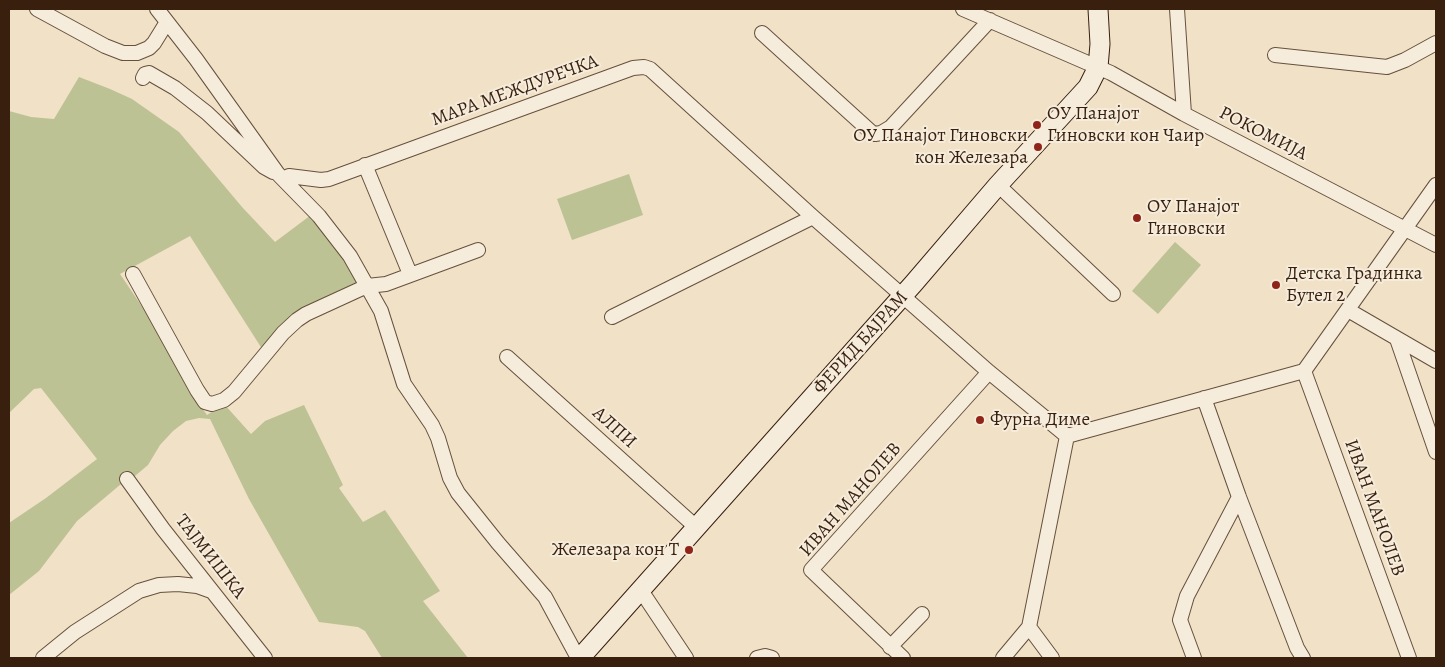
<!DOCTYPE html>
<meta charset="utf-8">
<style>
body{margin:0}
#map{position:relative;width:1445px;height:667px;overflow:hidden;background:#f0e1c7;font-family:Alegreya,serif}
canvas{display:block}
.frame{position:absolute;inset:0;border:10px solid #381f0e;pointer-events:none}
</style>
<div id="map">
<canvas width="1445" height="667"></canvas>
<div class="frame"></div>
</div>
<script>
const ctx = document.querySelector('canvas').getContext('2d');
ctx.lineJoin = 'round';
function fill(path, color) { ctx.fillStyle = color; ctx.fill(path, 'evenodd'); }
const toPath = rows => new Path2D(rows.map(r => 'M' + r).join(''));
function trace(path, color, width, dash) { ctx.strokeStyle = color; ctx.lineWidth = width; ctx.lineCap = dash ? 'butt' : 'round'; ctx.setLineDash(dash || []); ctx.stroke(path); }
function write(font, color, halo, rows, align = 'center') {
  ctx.font = font + ' Alegreya,serif'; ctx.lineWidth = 4; ctx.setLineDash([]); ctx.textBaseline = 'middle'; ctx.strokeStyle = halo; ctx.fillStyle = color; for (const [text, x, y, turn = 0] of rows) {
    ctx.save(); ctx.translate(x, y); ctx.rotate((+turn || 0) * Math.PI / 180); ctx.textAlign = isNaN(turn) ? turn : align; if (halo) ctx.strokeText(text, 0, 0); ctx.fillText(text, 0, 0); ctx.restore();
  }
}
const green = toPath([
 [79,77,110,89,132,99,179,132,242,207,275,242,315,212,367,286,306,314,266,355,190,236,120,274,147,314,199,404,207,415,224,404,251,434,265,421,304,405,343,485,339,488,363,522,385,510,440,591,423,601,468,658,382,658,365,631,358,627,319,622,249,499,210,419,199,418,186,421,173,431,160,445,148,465,129,481,127,479,77,521,39,571,9,595,9,523,46,498,97,459,41,388,34,389,9,413,9,111,31,117,54,119],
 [629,174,643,215,572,240,557,199],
 [1175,242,1201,265,1158,314,1132,291]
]);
const street = toPath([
 [37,9,105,46,123,53,137,53,149,48,154,43,167,22],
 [157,9,196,59,278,174,319,216,350,256,381,311,404,384,432,425,438,438,450,478,458,493,498,543,545,597,578,658],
 [963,9,1111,73,1184,114,1436,245],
 [1177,9,1184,114],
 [762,33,871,132,875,134,881,133,891,127,990,20],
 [1275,55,1387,67,1405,60,1436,43],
 [143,78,145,74,149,73,175,88,207,113,264,167,273,172],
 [365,165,410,274],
 [283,179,289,176,321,180,329,179,633,68,644,67,650,69,813,217,989,372,1067,436],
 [998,185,1113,294],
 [133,274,197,390,205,402,212,404,224,400,234,392,283,333,297,320,306,314,367,286,386,284,478,250],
 [1348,310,1436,361],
 [612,317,813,217],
 [1397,339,1436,452],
 [507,357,696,527],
 [1304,371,1409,658],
 [1204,398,1239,497,1297,648,1303,658],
 [1067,436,1304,371,1436,185],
 [127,479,163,529,265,658],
 [640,589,686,658],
 [890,647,922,614],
 [43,658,75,632,139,591,159,585,178,584,197,586,211,591],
 [757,658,765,656,772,658],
 [903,658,811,570,989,372],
 [1003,658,1029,627],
 [1052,658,1029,627,1067,436],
 [1194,658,1180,620,1187,596,1239,497]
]);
const secondary = toPath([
 [580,658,914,283,998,185,1088,87,1098,67,1100,44,1098,9]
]);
const markers = [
 [1037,125,5,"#8f2418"],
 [1038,147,5,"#8f2418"],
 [1137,218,5,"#8f2418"],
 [1276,285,5,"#8f2418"],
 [980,420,5,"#8f2418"],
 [689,550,5,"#8f2418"]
];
const streetNames = [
 ["МАРА МЕЖДУРЕЧКА",515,91,-20],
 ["РОКОМИЈА",1263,134,27],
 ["ФЕРИД БАЈРАМ",861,343,-48],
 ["АЛПИ",614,428,42],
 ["ИВАН МАНОЛЕВ",851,500,-49],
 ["ИВАН МАНОЛЕВ",1374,508,70],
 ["ТАЈМИШКА",210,557,52]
];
const poiNames = [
 ["ОУ Панајот",1047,114],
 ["Гиновски кон Чаир",1047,136],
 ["ОУ Панајот Гиновски",1028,136,"right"],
 ["кон Железара",1028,158,"right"],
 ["ОУ Панајот",1147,207],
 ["Гиновски",1147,229],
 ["Детска Градинка",1286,274],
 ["Бутел 2",1286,296],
 ["Фурна Диме",990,420],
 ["Железара кон Т",679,550,"right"]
];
fill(green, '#bcc293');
trace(street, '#66503c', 16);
trace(secondary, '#381f0e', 21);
trace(street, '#f5ecdb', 14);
trace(secondary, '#f5ecdb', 19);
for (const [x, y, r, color] of markers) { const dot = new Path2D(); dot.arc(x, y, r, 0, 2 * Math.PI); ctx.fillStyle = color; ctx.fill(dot); trace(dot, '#f5ecdb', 2); }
write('19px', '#381f0e', '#f5ecdb', streetNames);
write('19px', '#381f0e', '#f5ecdb', poiNames, 'left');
</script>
